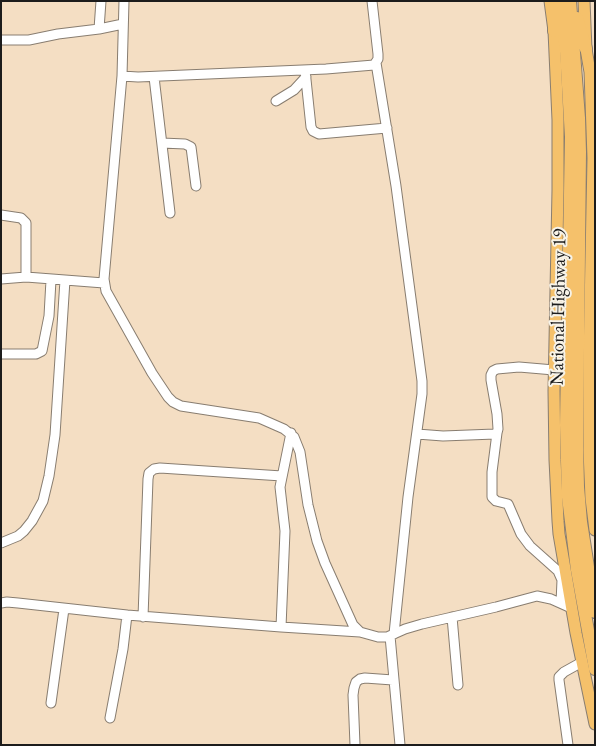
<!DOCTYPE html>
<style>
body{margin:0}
#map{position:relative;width:596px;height:746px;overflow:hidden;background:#f4dec3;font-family:"EB Garamond",serif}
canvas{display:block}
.frame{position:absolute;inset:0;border:2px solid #1c1c1c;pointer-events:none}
</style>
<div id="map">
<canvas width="596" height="746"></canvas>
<div class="frame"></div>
</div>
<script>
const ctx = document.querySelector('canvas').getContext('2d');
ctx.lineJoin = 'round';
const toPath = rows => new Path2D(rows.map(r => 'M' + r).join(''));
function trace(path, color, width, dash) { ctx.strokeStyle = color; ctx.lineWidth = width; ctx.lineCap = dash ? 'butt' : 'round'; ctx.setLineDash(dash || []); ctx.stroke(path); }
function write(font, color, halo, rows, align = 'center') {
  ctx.font = font + ' "EB Garamond",serif'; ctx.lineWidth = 4; ctx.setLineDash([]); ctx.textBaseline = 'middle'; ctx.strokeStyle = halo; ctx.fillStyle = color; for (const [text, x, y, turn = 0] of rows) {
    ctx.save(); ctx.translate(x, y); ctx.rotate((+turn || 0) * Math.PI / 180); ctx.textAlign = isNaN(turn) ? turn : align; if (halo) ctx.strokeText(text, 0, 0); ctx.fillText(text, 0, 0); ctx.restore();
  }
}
const minor = toPath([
 [124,1,122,76,138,77,326,69,374,65,378,59,378,54,372,1],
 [99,29,123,24],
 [1,40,29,40,58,34,99,29,101,1],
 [376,63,396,186,422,381,422,394,408,497,394,634],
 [305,70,311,127,313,131,319,134,387,128],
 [122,76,104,279,106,291,152,373,168,397,173,402,181,406,259,418,284,429,294,437,300,452,308,505,317,541,325,563,353,625,360,632,378,637,387,637,405,629,422,624,496,607,537,596,551,599,571,608],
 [154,77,170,213],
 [276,101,294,90,306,77],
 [162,143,185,144,191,147,196,186],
 [1,215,21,218,26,223,26,277,104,283],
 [1,279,26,277],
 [1,354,36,354,42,351,49,316,51,280],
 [497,433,492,472,492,497,496,501,508,504,521,534,530,546,558,571,562,580,561,603],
 [417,434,443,436,495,434,497,433,498,429,497,414,491,380,491,375,493,371,497,369,519,367,554,370],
 [1,543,18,536,24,531,32,521,43,501,49,476,55,435,65,280],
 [1,603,7,602,18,603,127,615,281,627,360,632],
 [143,617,148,479,149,473,154,469,160,468,282,476],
 [452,617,458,685],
 [281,627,285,531,280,487,291,433],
 [390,636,400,745],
 [51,703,64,609],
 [110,718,123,649,127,615],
 [355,745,353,695,354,688,356,682,360,679,365,678,393,680],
 [568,745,559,680,559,677,564,672,582,662]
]);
const major = toPath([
 [550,1,554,31,558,120,558,190,554,391,555,460,558,521,559,534,576,633,595,724],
 [584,1,586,49,590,72,593,158,589,361,589,450,591,498,595,530]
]);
const highway = toPath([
 [560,1,566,51,571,137,566,425,568,497,577,570,595,669],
 [570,1,579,118,580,152,577,446,578,487,581,522,595,612],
 [577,18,586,49],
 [554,31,556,9]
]);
const streetNames = [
 ["National Highway 19",559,307,-89]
];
trace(minor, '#887d70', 11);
trace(major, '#887d70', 13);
trace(highway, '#887d70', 14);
trace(minor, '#fff', 9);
trace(major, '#f5c16b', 11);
trace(highway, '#f5c16b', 12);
write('19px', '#1c1c1c', '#f7f3e8', streetNames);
</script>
